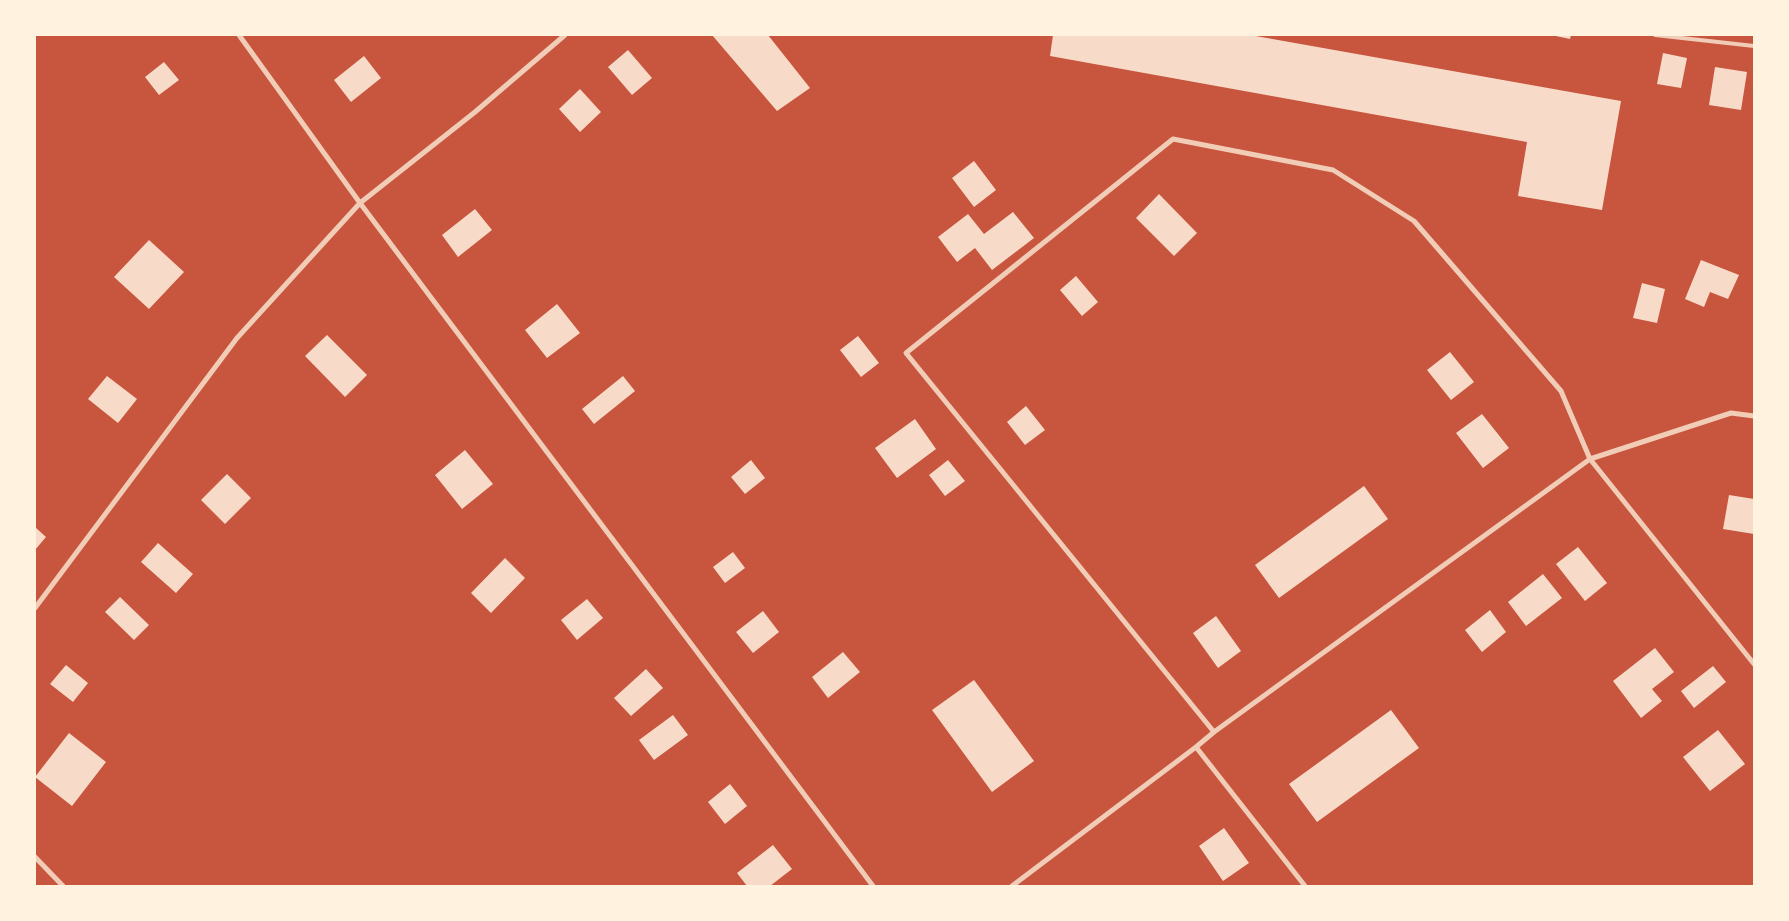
<!DOCTYPE html>
<style>
body{margin:0}
#map{position:relative;width:1789px;height:921px;overflow:hidden;background:#c8553d;font-family:Commissioner,sans-serif}
canvas{display:block}
.frame{position:absolute;inset:0;border:36px solid #fff3e0;pointer-events:none}
</style>
<div id="map">
<canvas width="1789" height="921"></canvas>
<div class="frame"></div>
</div>
<script>
const ctx = document.querySelector('canvas').getContext('2d');
ctx.lineJoin = 'round';
function fill(path, color) { ctx.fillStyle = color; ctx.fill(path, 'evenodd'); }
const toPath = rows => new Path2D(rows.map(r => 'M' + r).join(''));
function trace(path, color, width, dash) { ctx.strokeStyle = color; ctx.lineWidth = width; ctx.lineCap = dash ? 'butt' : 'round'; ctx.setLineDash(dash || []); ctx.stroke(path); }
const building = toPath([
 [712,35,768,35,810,88,777,111],
 [1053,35,1250,35,1621,101,1602,210,1518,196,1527,142,1050,56],
 [1551,35,1571,35,1570,39],
 [628,50,652,78,632,95,608,67],
 [1663,53,1687,58,1681,88,1657,84],
 [364,56,381,78,351,102,334,80],
 [164,62,179,80,159,95,145,77],
 [1715,67,1747,72,1741,110,1709,105],
 [580,89,601,112,580,132,559,109],
 [974,161,996,190,974,207,952,178],
 [1159,194,1197,233,1174,256,1136,218],
 [475,209,492,230,458,257,442,235],
 [1013,212,1034,238,992,270,975,248,957,262,938,237,968,214,984,234],
 [149,240,184,272,149,309,114,277],
 [1701,260,1739,275,1728,299,1710,292,1704,307,1685,299],
 [1076,276,1098,302,1082,316,1060,290],
 [1642,283,1665,289,1657,323,1633,318],
 [557,304,580,333,547,358,525,330],
 [327,335,367,375,345,397,305,356],
 [858,336,879,363,861,377,840,350],
 [1450,352,1474,382,1451,400,1427,370],
 [107,376,137,399,118,423,88,399],
 [623,376,635,391,594,424,582,409],
 [1026,406,1045,430,1025,445,1007,422],
 [1482,414,1509,448,1483,468,1456,433],
 [915,419,936,449,897,478,875,448],
 [465,450,493,484,462,509,435,475],
 [751,460,765,478,745,494,731,477],
 [948,460,965,481,945,496,929,475],
 [227,474,251,498,225,524,201,500],
 [1364,486,1388,519,1279,598,1255,565],
 [1729,495,1754,499,1754,534,1723,529],
 [35,527,46,537,35,550],
 [158,543,193,574,176,593,141,562],
 [1578,547,1607,583,1585,601,1556,564],
 [733,552,745,568,725,583,713,567],
 [505,558,525,578,491,613,471,593],
 [1543,574,1562,598,1526,626,1508,602],
 [120,597,149,625,134,640,105,612],
 [587,599,603,618,577,640,561,620],
 [1490,610,1506,632,1482,652,1465,630],
 [763,611,779,632,753,653,736,632],
 [1216,616,1241,651,1218,668,1193,633],
 [1655,648,1674,672,1652,689,1662,701,1641,718,1613,681],
 [843,652,860,672,828,698,812,677],
 [66,665,88,683,73,702,50,684],
 [1713,666,1726,682,1694,708,1681,691],
 [646,669,663,688,631,716,614,698],
 [974,680,1034,761,992,792,932,710],
 [1391,710,1419,748,1317,822,1289,784],
 [673,715,688,735,654,760,639,740],
 [1718,730,1745,764,1710,791,1683,757],
 [69,733,106,762,72,806,35,777],
 [730,784,747,806,725,824,708,802],
 [1224,828,1249,863,1223,881,1199,846],
 [773,845,792,869,770,886,747,886,737,873]
]);
const service = toPath([
 [1655,35,1754,46]
]);
const minor = toPath([
 [239,35,360,203,873,886],
 [35,608,237,338,360,203,475,112,565,35],
 [1214,732,906,353,1173,139,1333,170,1414,221,1561,391,1590,459,1754,664],
 [1196,747,1305,886],
 [35,857,63,886],
 [1012,886,1196,747,1214,732,1590,459,1731,413,1754,416]
]);
fill(building, '#f7dbc8');
trace(service, '#f1ccb7', 4);
trace(minor, '#f1ccb7', 5);
</script>
